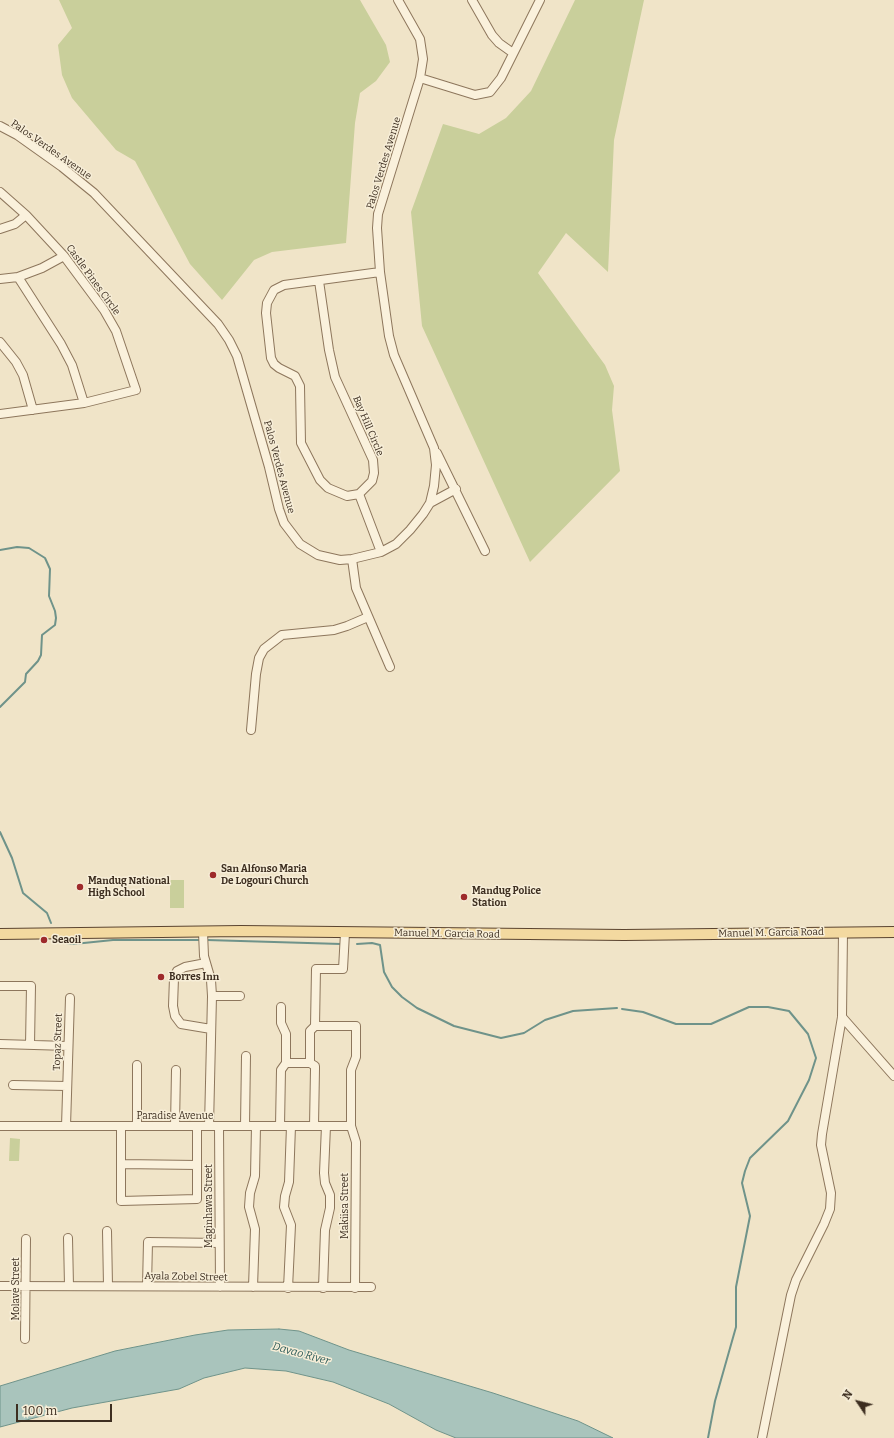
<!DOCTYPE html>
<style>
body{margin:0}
#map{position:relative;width:894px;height:1438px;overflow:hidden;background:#f0e4c8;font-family:Bitter,serif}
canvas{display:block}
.north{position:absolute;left:838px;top:1382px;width:40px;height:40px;-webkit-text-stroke:3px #f7eed8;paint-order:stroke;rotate:305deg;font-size:11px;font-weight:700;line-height:16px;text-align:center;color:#3d2e20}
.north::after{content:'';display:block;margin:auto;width:14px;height:18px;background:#3d2e20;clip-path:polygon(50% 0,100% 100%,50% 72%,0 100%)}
.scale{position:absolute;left:16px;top:1404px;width:96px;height:18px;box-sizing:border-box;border:2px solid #3d2e20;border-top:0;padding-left:5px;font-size:12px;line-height:14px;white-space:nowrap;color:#3d2e20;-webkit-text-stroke:3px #f7eed8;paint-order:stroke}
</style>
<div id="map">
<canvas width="894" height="1438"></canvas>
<div class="north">N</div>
<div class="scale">100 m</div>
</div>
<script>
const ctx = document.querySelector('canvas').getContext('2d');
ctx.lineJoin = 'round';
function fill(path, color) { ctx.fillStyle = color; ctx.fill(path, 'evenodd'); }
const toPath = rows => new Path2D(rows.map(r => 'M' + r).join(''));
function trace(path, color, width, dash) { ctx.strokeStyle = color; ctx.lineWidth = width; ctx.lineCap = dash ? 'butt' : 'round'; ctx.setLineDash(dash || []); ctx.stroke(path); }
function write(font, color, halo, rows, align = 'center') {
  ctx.font = font + ' Bitter,serif'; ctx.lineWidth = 3; ctx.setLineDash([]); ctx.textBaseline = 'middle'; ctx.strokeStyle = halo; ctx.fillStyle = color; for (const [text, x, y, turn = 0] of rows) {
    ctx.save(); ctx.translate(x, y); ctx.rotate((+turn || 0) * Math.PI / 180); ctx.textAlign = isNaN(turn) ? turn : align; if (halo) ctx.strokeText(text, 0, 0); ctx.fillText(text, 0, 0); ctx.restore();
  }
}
const green = toPath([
 [59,0,360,0,386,45,390,62,376,81,360,93,355,123,346,243,272,252,254,260,222,300,190,264,135,161,116,150,72,98,62,75,58,45,72,28],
 [575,0,644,0,614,140,608,272,566,233,538,273,605,365,614,386,612,410,620,471,530,562,422,326,411,212,443,124,479,134,506,118,531,91],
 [170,880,184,880,184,908,170,908],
 [10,1138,20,1139,19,1161,9,1161]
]);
const water = toPath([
 [279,1329,299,1331,349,1350,493,1393,578,1421,613,1438,456,1438,436,1430,389,1404,333,1382,286,1371,245,1368,204,1378,179,1389,72,1408,0,1427,0,1386,115,1351,195,1335,228,1330,279,1329]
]);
const stream = toPath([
 [0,550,17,547,29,548,45,558,50,569,49,596,55,611,56,618,55,625,42,635,41,655,38,661,26,674,25,682,0,707],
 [0,832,12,858,23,893,47,913,51,923],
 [207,940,341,944],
 [58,942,74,944,113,940,201,940],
 [357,944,372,943,380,945,384,972,392,987,402,997,417,1008,454,1026,501,1038,524,1033,545,1020,573,1011,617,1008],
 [622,1009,643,1012,676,1024,711,1024,749,1007,768,1007,789,1011,808,1034,816,1058,809,1080,788,1121,750,1158,745,1171,742,1183,750,1216,736,1287,736,1327,715,1401,708,1438]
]);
const minor = toPath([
 [472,0,492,35,499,43,513,53],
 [420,78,475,95,490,92,501,78,540,0],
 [0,126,17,135,62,167,94,193,218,324,229,340,237,356,269,467,279,509,284,523,300,544,318,555,340,560,352,559,381,552,396,544,410,530,423,514,430,503,434,486,436,465,434,448,394,355,389,336,380,272,377,228,378,214,420,78,423,59,420,39,398,0],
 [0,192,26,215,64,256,104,310,116,331,136,390,84,403,0,414],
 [0,229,15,224,26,215],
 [18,277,61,344,72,365,84,403],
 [0,279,18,277,42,268,64,256],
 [319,281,329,350,335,377,373,460,374,473,372,481,359,494,347,496,328,488,320,480,301,443,300,386,295,376,279,368,274,364,271,358,266,313,267,303,274,290,284,285,380,272],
 [0,342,16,362,23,375,33,410],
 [437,453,485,551],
 [359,494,381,552],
 [430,503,456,489],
 [352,559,356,588,390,667],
 [251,730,256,674,259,658,264,649,282,635,334,630,347,626,368,617],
 [203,932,204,956,211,980,212,996,209,1126],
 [206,963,185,967,177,971,174,978,173,1006,175,1016,181,1024,211,1029],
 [0,986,31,986,30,1045],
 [212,996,240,996],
 [842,1017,894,1076],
 [315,1026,356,1026,356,1057,351,1070,351,1126,356,1142,355,1288],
 [0,1044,68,1046],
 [286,1063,310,1063],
 [310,1063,310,1031,315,1026,316,969,343,969,345,933],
 [310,1063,315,1066,315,1069,314,1126],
 [13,1085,67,1086],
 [0,1126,351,1126],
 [66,1126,70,998],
 [121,1126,121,1201,197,1199,197,1126],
 [137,1126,137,1065],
 [175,1126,176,1070],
 [219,1126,220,1287],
 [245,1126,246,1056],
 [280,1126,281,1070,286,1063,286,1034,281,1023,281,1007],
 [121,1164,197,1165],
 [107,1231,108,1286],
 [68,1238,69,1286],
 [0,1286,371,1287],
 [147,1286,148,1242,219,1243],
 [253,1287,255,1229,249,1207,250,1193,255,1176,256,1126],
 [288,1288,291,1225,284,1207,285,1196,289,1182,291,1126],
 [323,1288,325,1230,330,1208,330,1195,325,1183,324,1173,326,1126],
 [25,1339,26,1239],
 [762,1438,791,1295,796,1280,824,1224,830,1209,831,1193,821,1145,822,1134,842,1017,843,932]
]);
const major = toPath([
 [0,934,241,931,624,935,894,932]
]);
const markers = [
 [213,875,4,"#9e2a2b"],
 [80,887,4,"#9e2a2b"],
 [464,897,4,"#9e2a2b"],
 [44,940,4,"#9e2a2b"],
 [161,977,4,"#9e2a2b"]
];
const streetNames = [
 ["Palos Verdes Avenue",51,150,35],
 ["Palos Verdes Avenue",384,163,-73],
 ["Castle Pines Circle",93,280,54],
 ["Bay Hill Circle",368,426,67],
 ["Palos Verdes Avenue",279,467,75],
 ["Manuel M. Garcia Road",771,933,-1],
 ["Manuel M. Garcia Road",447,934,1],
 ["Topaz Street",58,1042,-88],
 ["Paradise Avenue",175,1116],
 ["Maginhawa Street",209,1206,-90],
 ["Makiisa Street",345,1206,-90],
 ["Ayala Zobel Street",186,1277,1],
 ["Molave Street",16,1289,-90]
];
const poiNames = [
 ["San Alfonso Maria",221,869],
 ["De Logouri Church",221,881],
 ["Mandug National",88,881],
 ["High School",88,893],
 ["Mandug Police",472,891],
 ["Station",472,903],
 ["Seaoil",52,940],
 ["Borres Inn",169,977]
];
const waterNames = [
 ["Davao River",301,1354,15]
];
fill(green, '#c9cf9b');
fill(water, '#a9c4bc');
trace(water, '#6f938a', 1);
trace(stream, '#6f938a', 2);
trace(minor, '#8d765c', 10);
trace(major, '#5b4430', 12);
trace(minor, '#faf1dc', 8);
trace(major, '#f3d9a0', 10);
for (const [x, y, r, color] of markers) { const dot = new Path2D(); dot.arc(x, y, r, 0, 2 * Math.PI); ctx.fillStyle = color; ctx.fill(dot); trace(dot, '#f7eed8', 1.5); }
write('10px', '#3d2e20', '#f7eed8', streetNames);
write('bold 10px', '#3d2e20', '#f7eed8', poiNames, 'left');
write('italic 11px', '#2f5d5a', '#f7eed8', waterNames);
</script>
